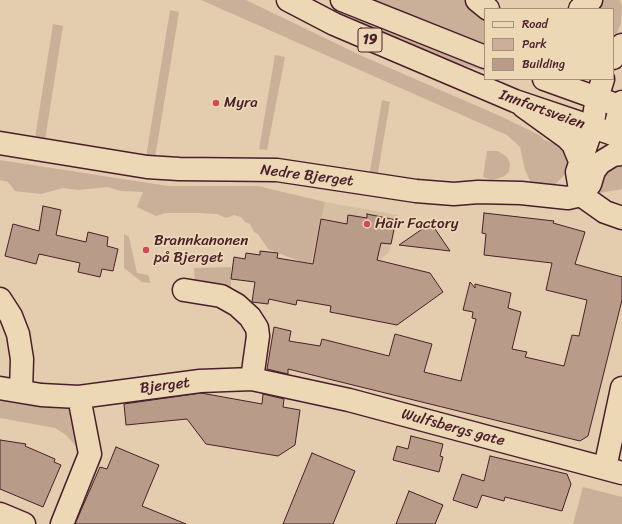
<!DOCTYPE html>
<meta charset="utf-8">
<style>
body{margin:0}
#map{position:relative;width:622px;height:524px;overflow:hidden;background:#e3cdae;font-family:Sriracha,sans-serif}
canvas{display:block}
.legend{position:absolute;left:484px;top:8px;width:130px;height:72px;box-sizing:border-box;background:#edd8b6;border:1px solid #ac8e7e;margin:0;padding:5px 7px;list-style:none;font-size:12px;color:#4a1f2b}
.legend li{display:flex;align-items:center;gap:8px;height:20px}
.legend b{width:20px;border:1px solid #ac8e7e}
</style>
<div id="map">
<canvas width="622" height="524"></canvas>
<ul class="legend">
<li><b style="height:5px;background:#edd8b6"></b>Road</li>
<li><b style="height:11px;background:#cab098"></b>Park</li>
<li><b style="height:11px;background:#b89c89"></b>Building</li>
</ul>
</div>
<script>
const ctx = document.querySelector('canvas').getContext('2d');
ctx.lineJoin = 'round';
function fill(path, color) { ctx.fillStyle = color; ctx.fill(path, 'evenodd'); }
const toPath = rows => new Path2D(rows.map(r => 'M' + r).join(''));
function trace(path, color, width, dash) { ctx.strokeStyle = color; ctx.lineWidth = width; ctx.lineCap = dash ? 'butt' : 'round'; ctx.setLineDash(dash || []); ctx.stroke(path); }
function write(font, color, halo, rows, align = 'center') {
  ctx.font = font + ' Sriracha,sans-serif'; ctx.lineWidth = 3.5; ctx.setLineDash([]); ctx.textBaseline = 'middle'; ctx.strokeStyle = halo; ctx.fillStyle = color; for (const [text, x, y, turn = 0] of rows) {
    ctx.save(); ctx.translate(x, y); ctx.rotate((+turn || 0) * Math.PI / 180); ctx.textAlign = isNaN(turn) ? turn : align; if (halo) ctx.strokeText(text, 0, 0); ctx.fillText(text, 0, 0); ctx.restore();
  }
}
const built = toPath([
 [325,202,398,215,389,253,354,276,337,275,311,264]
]);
const green = toPath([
 [201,0,246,0,362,56,498,115,541,136,544,140,562,146,569,156,565,174,556,184,535,185,531,183,525,170,520,147,507,135],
 [368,0,468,0,485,14,485,45],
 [602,0,620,0,622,6,621,23,613,43,613,9,591,9],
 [170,10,179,12,155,158,146,157],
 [354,15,485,65,485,71,434,57,356,21],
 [53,24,63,26,45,140,35,138],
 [275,55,285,57,267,150,259,149],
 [382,100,390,102,377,178,369,177],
 [487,151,498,151,507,157,510,164,509,172,503,177,492,180,483,177],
 [0,160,168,186,258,186,325,202,311,264,299,261,268,249,258,234,254,232,250,224,245,222,241,217,234,215,226,218,217,214,197,213,166,213,156,216,137,207,143,192,120,191,108,187,78,190,63,188,41,194,15,191,8,182,0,180],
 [622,162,622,189,600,193,598,184,600,175],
 [124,234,129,237,137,273,148,275,151,283,142,282,124,268],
 [231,267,231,291,195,285,194,268],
 [0,394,71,408,80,450,77,450,75,445,66,435,55,428,0,418],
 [583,487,622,497,622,524,573,524]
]);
const building = toPath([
 [43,206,61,210,56,235,86,242,88,232,108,237,107,246,118,249,113,271,102,269,100,277,78,272,80,263,39,254,36,264,5,256,13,224,39,231,43,206],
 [484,213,554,221,553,223,585,232,575,264,622,277,622,300,588,436,580,441,288,369,288,374,267,369,274,327,291,331,289,341,320,346,322,339,389,356,395,334,432,344,424,372,461,381,476,319,472,318,473,312,463,310,470,282,475,288,475,284,511,293,508,308,521,312,512,349,527,352,525,357,564,366,572,335,579,336,587,300,546,290,552,263,484,255,486,234,482,233,484,213],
 [367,214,396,220,391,244,381,243,377,260,430,273,443,292,397,325,330,312,331,306,297,300,296,305,269,299,268,304,252,302,255,282,231,279,234,257,245,259,246,253,260,255,260,251,278,253,277,258,313,264,321,219,347,224,348,215,367,218,367,214],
 [431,223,450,251,399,245,431,223],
 [201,393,262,404,263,394,284,399,283,407,300,410,295,445,278,456,206,444,187,419,126,425,124,404,201,393],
 [411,436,443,444,440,456,443,457,439,472,393,460,397,446,408,449,411,436],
 [0,440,26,444,25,446,55,459,54,462,61,465,43,507,0,489,0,440],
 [116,447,159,465,142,506,186,524,75,524,100,467,107,469,116,447],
 [312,453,355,471,333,524,283,524,312,453],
 [490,456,567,474,571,484,562,511,505,497,504,501,482,495,477,508,453,500,462,474,484,481,490,456],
 [409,491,443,505,435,524,396,524,409,491]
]);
const minor = toPath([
 [477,0,488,9],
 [580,9,591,0],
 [613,58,622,45],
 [523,106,566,137,573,144,580,161],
 [613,134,622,102],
 [0,143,147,167,179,169,277,170,416,191,454,194,478,192,521,193,568,198,581,195],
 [581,195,577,172,592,128,597,98,603,79],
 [581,195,590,184,594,171,600,163,613,155,622,154],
 [581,195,605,212,622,218],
 [184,290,221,296,237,305,250,317,257,328,258,336,252,379],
 [0,299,11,316,18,334,22,359,21,391],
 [0,388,41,395,79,397,200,381,252,379,349,400,622,473],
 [605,468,622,388],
 [0,514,24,524],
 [62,524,90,454,79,397]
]);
const highway = toPath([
 [288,0,334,24,515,101,622,137],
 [342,0,485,57],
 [544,79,622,107]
]);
const markers = [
 [216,103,4,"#d1495b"],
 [367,224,4,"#d1495b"],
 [146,250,4,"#d1495b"]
];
const shields = [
 [370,40,24]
];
const shieldNames = [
 ["19",370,40]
];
const poiNames = [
 ["Myra",224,103],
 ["Hair Factory",375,224],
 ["Brannkanonen",154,241],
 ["på Bjerget",154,258]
];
const streetNames = [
 ["Innfartsveien",542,110,20],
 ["Nedre Bjerget",307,176,7],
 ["Bjerget",165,386,-7],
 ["Wulfsbergs gate",453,428,15]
];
fill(built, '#d6bea3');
fill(green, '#cab098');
fill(building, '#b89c89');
trace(building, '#4a1f2b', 1);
trace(minor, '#4a1f2b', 25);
trace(highway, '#4a1f2b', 25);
trace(minor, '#edd8b6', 22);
trace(highway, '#edd8b6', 22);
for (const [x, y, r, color] of markers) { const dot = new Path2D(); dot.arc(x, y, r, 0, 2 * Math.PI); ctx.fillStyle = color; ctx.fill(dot); trace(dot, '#edd8b6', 1.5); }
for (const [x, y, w] of shields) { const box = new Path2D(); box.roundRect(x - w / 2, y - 12, w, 24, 3); ctx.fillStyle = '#edd8b6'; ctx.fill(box); trace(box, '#4a1f2b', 1); }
write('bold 14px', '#4a1f2b', null, shieldNames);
write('15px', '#4a1f2b', '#edd8b6', poiNames, 'left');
write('15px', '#4a1f2b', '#edd8b6', streetNames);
</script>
